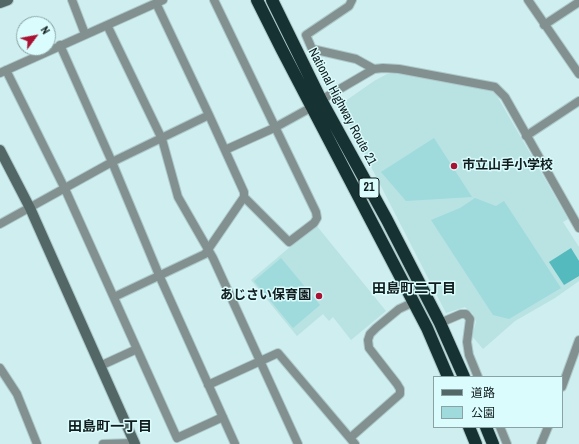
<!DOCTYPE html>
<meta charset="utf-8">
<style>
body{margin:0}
#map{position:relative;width:579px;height:444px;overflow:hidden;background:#ceeeef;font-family:"Archivo Narrow","Noto Sans JP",sans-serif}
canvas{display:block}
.legend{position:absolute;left:433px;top:376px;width:130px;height:52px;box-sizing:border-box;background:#dbfcfc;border:1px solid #8aa2a3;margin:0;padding:5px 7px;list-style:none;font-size:12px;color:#101c1d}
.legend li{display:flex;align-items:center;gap:8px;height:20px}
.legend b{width:20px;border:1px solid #8aa2a3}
.north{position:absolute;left:16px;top:16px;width:40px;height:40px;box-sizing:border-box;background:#dbfcfc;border:1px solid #8aa2a3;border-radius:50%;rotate:58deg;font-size:11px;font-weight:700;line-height:16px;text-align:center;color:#101c1d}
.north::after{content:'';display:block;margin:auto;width:14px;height:18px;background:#a91233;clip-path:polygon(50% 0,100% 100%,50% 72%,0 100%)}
</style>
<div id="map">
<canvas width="579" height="444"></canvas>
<ul class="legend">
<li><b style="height:5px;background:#546767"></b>道路</li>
<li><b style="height:11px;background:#9fdbdc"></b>公園</li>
</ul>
<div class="north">N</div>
</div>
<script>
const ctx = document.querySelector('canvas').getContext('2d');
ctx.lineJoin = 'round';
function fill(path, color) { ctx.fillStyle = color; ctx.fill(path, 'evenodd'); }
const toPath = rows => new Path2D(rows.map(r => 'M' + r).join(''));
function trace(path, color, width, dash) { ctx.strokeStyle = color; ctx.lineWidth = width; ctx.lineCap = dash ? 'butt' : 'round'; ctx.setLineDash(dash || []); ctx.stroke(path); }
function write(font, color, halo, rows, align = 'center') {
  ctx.font = font + ' "Archivo Narrow","Noto Sans JP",sans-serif'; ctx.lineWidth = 3; ctx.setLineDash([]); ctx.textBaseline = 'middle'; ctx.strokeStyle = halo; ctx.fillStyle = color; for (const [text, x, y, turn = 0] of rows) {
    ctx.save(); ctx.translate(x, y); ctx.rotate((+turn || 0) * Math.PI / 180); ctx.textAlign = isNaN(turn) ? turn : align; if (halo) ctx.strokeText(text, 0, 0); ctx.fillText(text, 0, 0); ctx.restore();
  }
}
const built = toPath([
 [401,73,487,89,493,92,497,96,568,219,563,222,579,247,579,281,555,298,515,321,483,349,472,336,476,322,473,314,465,307,446,313,344,114,344,102,374,81,387,74],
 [316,225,386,311,351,340,333,317,329,321,323,314,297,336,251,280]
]);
const green = toPath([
 [434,138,472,197,406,201,381,172],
 [475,198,496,206,504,201,561,288,509,319,493,315,431,220,460,208],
 [281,258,320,305,293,328,254,281]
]);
const water = toPath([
 [571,248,579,261,579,276,564,285,549,262]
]);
const street = toPath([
 [72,0,85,34],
 [352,0,349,6,306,35,312,49,356,59,374,69],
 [528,0,579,74],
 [156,3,209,115,244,192,244,197,289,242,314,223,317,218,316,212,214,0],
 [107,25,162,139,178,197,213,258,298,444],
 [544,25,579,2],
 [60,45,112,162,159,275,235,444],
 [6,70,65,189,177,438,223,417],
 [0,73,163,0],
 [321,100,374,69,383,68,399,69,495,87,505,97,579,228],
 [526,136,579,101],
 [225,150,274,128,312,107],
 [0,224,112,162,209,115],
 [114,297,205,254,244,197],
 [440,323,461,314,466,314,470,319,467,342,469,355,478,377],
 [100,366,137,349],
 [0,368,17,394,37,444],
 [208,385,278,353,355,444],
 [562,387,579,340],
 [500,427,507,444],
 [350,438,400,394,400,389,397,384,369,348,368,340,370,334,376,328,399,309,414,302],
 [103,444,134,443],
 [541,444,548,427]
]);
const secondary = toPath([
 [0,3,8,0],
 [0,150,30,208,135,444]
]);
const highway = toPath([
 [257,0,281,48,427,328,448,377],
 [272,0,321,100,387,220,440,323,464,377],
 [469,427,476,444],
 [486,427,493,444]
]);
const markers = [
 [454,166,4,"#a91233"],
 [319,296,4,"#a91233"]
];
const shields = [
 [369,188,20]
];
const shieldNames = [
 ["21",369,188]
];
const streetNames = [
 ["National Highway Route 21",342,107,62]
];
const poiNames = [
 ["市立山手小学校",462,166],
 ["あじさい保育園",311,296,"right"]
];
const neighbourhoodNames = [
 ["田島町二丁目",414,289],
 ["田島町一丁目",110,427]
];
fill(built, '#b9e2e3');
fill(green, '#9fdbdc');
fill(water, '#54babd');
trace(street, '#acc8c9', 10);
trace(secondary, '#acc8c9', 12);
trace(highway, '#acc8c9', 14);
trace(street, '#839090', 8);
trace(secondary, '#546767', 10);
trace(highway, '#163232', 12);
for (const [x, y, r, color] of markers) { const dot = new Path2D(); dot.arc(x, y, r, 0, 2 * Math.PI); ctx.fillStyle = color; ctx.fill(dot); trace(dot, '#dbfcfc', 1.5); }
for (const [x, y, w] of shields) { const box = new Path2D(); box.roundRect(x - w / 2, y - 10, w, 20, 3); ctx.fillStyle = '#dbfcfc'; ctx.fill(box); trace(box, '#101c1d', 1); }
write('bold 12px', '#101c1d', null, shieldNames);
write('13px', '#101c1d', '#dbfcfc', streetNames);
write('bold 13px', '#101c1d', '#dbfcfc', poiNames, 'left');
write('bold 14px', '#101c1d', '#dbfcfc', neighbourhoodNames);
</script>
